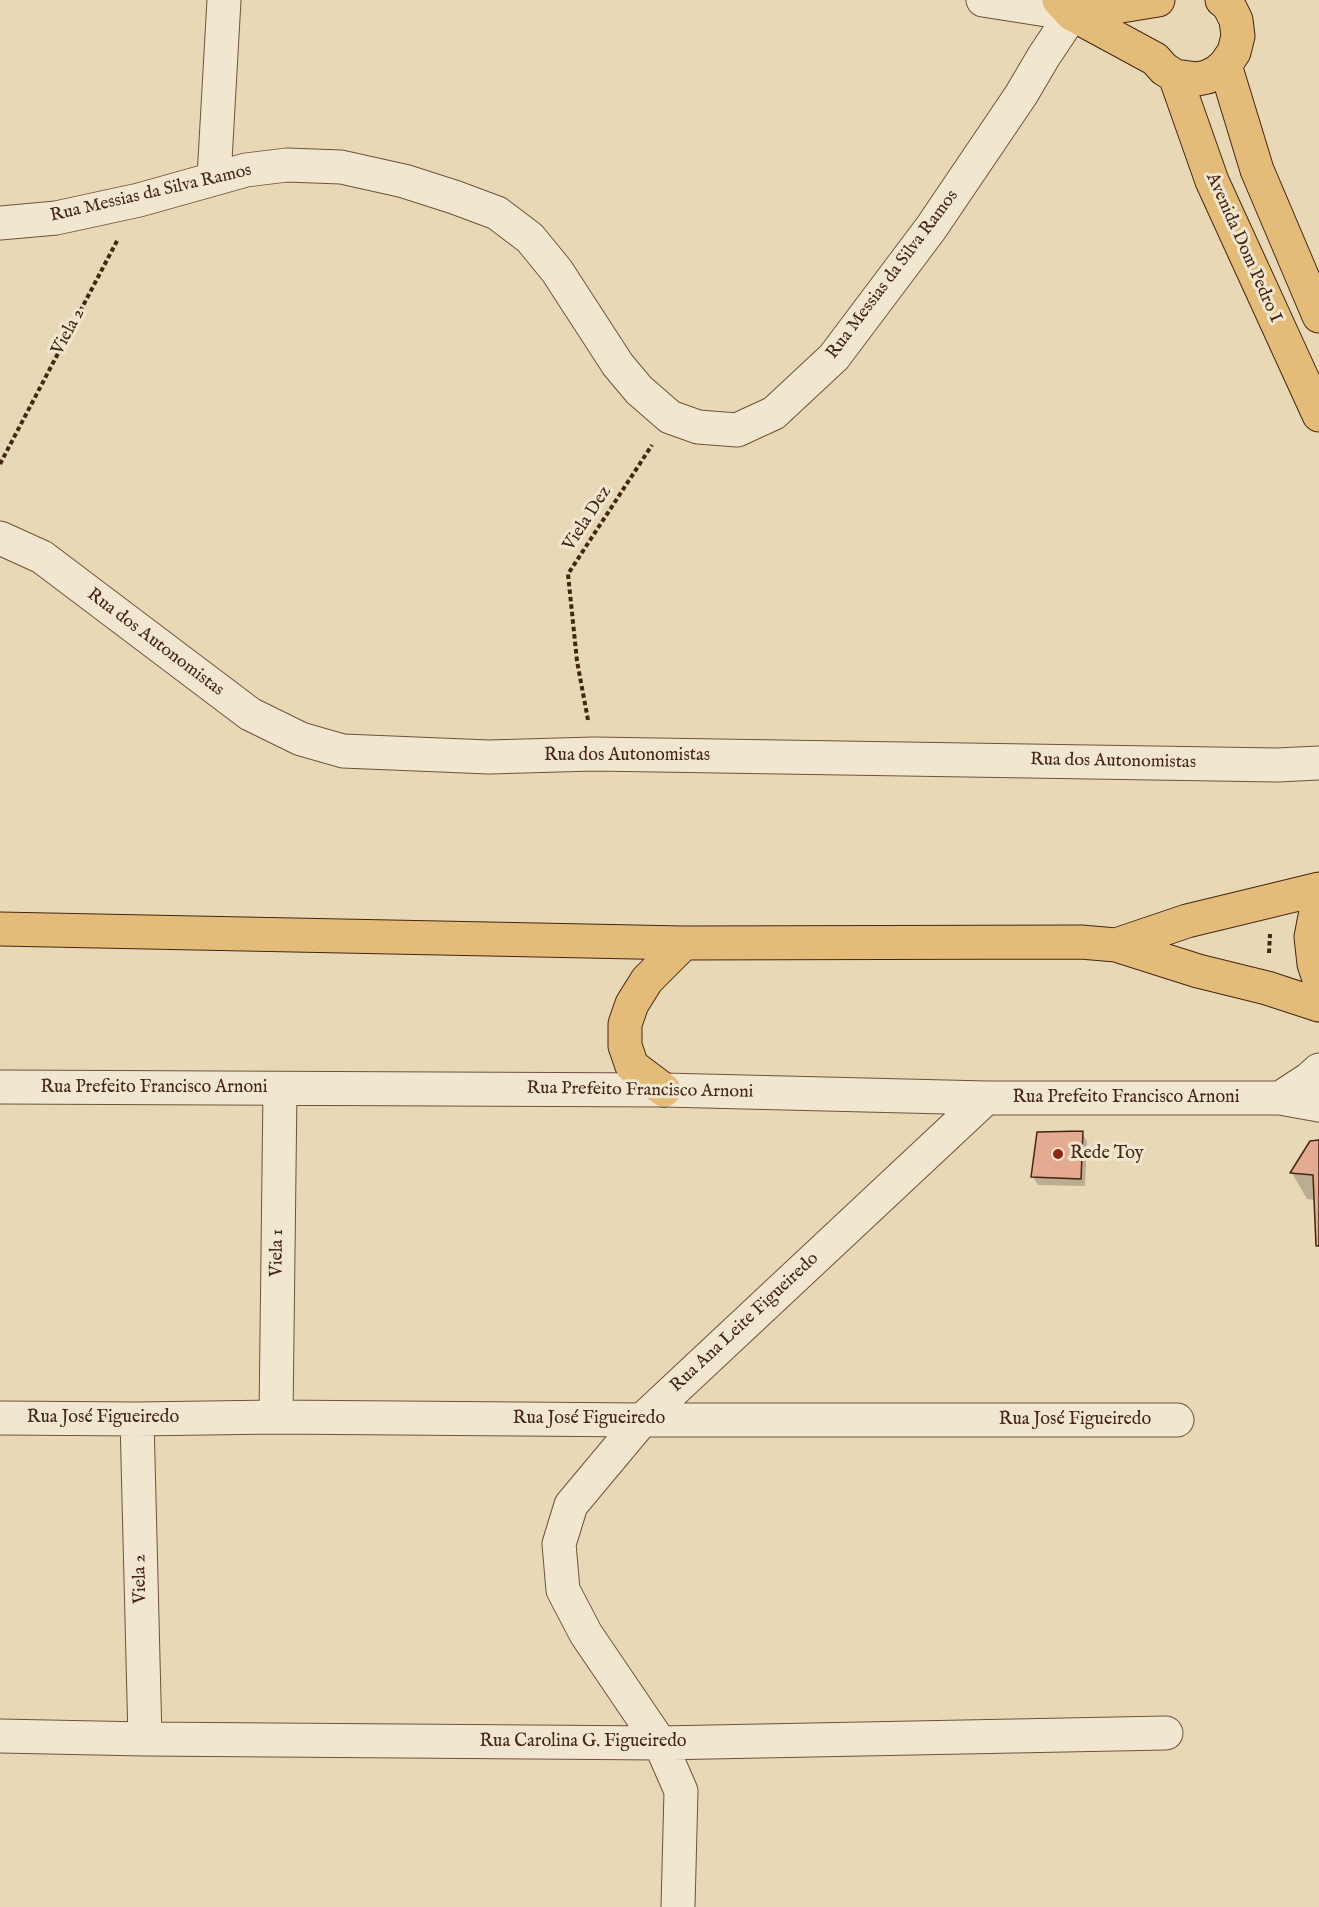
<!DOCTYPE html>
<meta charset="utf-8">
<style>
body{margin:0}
canvas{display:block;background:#e9d8b5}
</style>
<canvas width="1319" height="1907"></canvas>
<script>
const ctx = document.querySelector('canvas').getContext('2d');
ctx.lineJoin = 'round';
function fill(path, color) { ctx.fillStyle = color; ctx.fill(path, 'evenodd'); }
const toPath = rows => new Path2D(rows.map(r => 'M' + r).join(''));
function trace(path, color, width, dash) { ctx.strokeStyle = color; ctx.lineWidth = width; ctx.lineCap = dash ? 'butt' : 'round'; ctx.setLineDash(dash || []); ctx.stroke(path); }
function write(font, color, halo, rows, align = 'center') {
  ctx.font = font + ' "IM FELL English",serif'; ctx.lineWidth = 6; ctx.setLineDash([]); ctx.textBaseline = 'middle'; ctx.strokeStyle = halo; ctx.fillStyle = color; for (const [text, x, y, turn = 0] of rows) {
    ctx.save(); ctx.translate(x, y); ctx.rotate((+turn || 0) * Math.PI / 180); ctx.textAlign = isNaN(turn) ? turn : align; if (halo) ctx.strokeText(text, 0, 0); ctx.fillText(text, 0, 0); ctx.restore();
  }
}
const shadow = toPath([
 [1082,1133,1087,1141,1085,1186,1038,1185,1033,1177],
 [1319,1142,1319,1248,1315,1200,1307,1199,1292,1173]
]);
const building = toPath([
 [1083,1131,1081,1179,1031,1177,1037,1132,1083,1131],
 [1319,1140,1319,1246,1316,1246,1313,1175,1290,1173,1310,1141,1319,1140]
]);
const path = toPath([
 [0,464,118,239],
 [588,720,577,661,568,574,652,445],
 [1269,953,1270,934]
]);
const minor = toPath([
 [214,178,224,0],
 [0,223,56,218,139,200,246,170,287,165,341,167,404,181,454,197,497,213,530,238,557,271,618,365,639,390,670,417,698,427,737,430,774,413,834,357,931,228,1021,95,1044,56,1072,14,983,0],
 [0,538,42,557,250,714,301,739,343,751,489,757,594,754,1277,765,1319,763],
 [0,1087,664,1090,986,1098,1280,1098,1319,1105],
 [1280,1098,1309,1079,1319,1070],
 [276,1417,280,1089],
 [0,1418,137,1419,276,1417,642,1420,1177,1420],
 [137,1419,145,1739],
 [0,1736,145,1739,660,1743,1166,1733],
 [678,1907,681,1791,660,1743,586,1634,563,1590,559,1544,571,1505,642,1420,986,1098]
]);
const major = toPath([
 [1059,0,1072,14,1155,59,1164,69,1175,76,1197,79,1207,77,1217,72,1225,65,1234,52,1238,36,1236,20,1229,6,1222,0],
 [1072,14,1158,0],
 [1225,65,1257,170,1319,316],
 [1175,76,1212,181,1319,415],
 [1319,905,1316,911,1311,937,1314,964,1319,979],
 [0,929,684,943,1081,942,1116,945,1198,971,1267,988,1319,1005],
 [1116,945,1187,921,1319,889],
 [664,1090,632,1066,625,1046,625,1024,632,1004,647,980,684,943]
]);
const markers = [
 [1058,1154,6,"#8f2418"]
];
const streetNames = [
 ["Rua Messias da Silva Ramos",151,194,-13],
 ["Avenida Dom Pedro I",1243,248,66],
 ["Rua Messias da Silva Ramos",893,275,-53],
 ["Viela 2",69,332,-62],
 ["Viela Dez",588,519,-57],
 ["Rua dos Autonomistas",155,643,37],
 ["Rua dos Autonomistas",627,756],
 ["Rua dos Autonomistas",1113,762,1],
 ["Rua Prefeito Francisco Arnoni",154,1088],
 ["Rua Prefeito Francisco Arnoni",640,1091,1],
 ["Rua Prefeito Francisco Arnoni",1126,1098],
 ["Viela 1",278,1253,-89],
 ["Rua Ana Leite Figueiredo",745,1323,-43],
 ["Rua José Figueiredo",103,1418],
 ["Rua José Figueiredo",589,1419],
 ["Rua José Figueiredo",1075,1420],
 ["Viela 2",141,1579,-91],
 ["Rua Carolina G. Figueiredo",583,1742]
];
const poiNames = [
 ["Rede Toy",1070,1154]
];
fill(shadow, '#0003');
fill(building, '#e4ab91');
trace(building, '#452513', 1.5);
trace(minor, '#6e523c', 35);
trace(major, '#452513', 35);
trace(path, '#452513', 4, [4.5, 3]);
trace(minor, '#f1e6cf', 33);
trace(major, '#e4bc7a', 33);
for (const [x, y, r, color] of markers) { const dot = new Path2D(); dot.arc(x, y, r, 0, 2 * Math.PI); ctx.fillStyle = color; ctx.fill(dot); trace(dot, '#f1e6cf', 2); }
write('18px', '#452513', '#f1e6cf', streetNames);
write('18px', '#452513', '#f1e6cf', poiNames, 'left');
</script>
